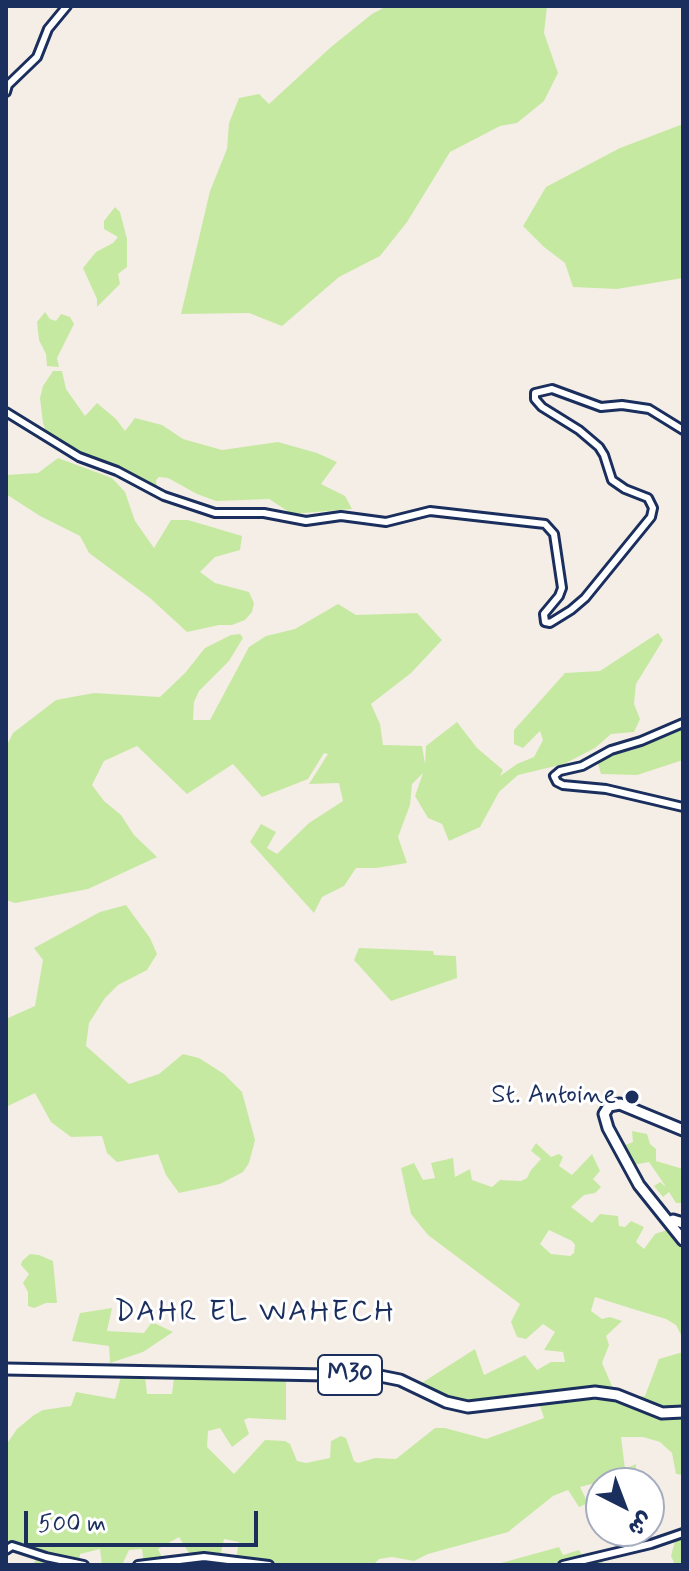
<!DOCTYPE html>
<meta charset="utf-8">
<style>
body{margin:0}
#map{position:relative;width:689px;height:1571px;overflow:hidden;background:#f5eee6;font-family:Mynerve,"Playpen Sans Arabic",sans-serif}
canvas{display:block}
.frame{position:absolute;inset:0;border:8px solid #1b2f5e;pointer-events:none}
.north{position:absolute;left:585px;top:1467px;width:80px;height:80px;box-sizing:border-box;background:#fff;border:2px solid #a4acbf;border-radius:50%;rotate:138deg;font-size:22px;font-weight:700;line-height:32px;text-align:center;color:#1b2f5e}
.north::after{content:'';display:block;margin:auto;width:28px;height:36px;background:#1b2f5e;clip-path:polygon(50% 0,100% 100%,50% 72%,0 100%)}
.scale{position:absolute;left:24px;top:1511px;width:234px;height:36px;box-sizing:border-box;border:4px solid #1b2f5e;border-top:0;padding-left:10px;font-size:24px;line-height:28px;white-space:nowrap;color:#1b2f5e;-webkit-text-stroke:6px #fff;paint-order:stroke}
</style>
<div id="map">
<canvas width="689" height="1571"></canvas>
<div class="frame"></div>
<div class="north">ش</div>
<div class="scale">500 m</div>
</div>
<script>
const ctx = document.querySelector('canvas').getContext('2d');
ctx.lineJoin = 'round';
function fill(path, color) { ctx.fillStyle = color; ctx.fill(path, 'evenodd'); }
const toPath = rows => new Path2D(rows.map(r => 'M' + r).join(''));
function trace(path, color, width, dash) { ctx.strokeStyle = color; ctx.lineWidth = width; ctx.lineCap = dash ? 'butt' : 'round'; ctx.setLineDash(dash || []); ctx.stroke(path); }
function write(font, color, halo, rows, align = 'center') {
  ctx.font = font + ' Mynerve,sans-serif'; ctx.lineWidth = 6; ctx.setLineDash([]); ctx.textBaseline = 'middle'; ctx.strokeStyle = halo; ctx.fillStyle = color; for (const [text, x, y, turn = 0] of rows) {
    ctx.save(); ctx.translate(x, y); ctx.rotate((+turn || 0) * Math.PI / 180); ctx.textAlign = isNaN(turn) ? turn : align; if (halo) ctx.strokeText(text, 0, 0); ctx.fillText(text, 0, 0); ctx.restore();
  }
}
const green = toPath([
 [387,6,547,6,544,33,558,73,544,101,517,123,500,126,450,152,407,222,380,256,339,277,282,326,249,313,181,314,210,191,227,149,229,123,239,98,259,94,269,104,331,47,372,14],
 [683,124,683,278,617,289,573,287,565,263,544,247,523,226,546,187,620,148],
 [115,207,120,212,127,239,127,267,118,274,120,284,97,307,97,299,83,268,96,252,113,243,118,237,104,229,104,221],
 [45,312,50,319,56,321,61,314,70,317,74,324,57,358,59,367,47,366,46,354,39,340,37,322],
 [53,371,62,371,66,389,85,416,97,403,116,419,125,431,135,418,162,425,183,439,222,450,278,442,317,453,337,462,321,484,345,496,352,509,292,514,269,499,216,501,197,494,168,478,159,477,156,480,157,488,145,483,121,467,74,452,47,434,43,423,40,398,43,386],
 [58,458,112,478,125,492,135,521,154,548,171,520,188,520,242,536,240,550,215,557,200,572,215,583,249,592,254,603,252,612,245,620,232,625,219,625,187,632,150,598,89,553,80,536,40,516,6,494,6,475,38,473],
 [338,604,356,615,417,613,442,640,411,673,371,704,380,724,383,745,422,746,425,764,426,746,457,722,477,748,503,770,500,776,517,764,534,757,543,740,540,731,523,748,514,744,514,730,565,673,600,671,658,633,663,640,636,684,634,704,640,719,634,732,611,734,595,748,564,764,518,775,499,792,480,827,449,841,442,824,428,818,415,796,423,773,412,784,410,805,398,837,407,863,376,868,356,868,344,886,322,897,314,913,250,842,261,824,276,832,267,848,277,854,309,823,343,801,339,783,309,784,328,754,324,753,308,779,262,797,233,764,187,794,137,746,104,761,92,785,104,801,121,815,134,835,157,857,88,889,15,903,6,900,6,747,13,733,56,700,94,693,160,697,185,673,205,648,231,635,240,634,243,638,229,661,199,691,194,702,193,720,210,720,249,647,266,636,295,629],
 [683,728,683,760,637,775,601,774,598,764,604,757,633,750],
 [126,905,150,938,157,954,147,970,118,985,105,998,89,1023,86,1046,129,1084,159,1074,183,1054,199,1058,224,1074,242,1092,255,1140,249,1163,243,1172,220,1184,179,1193,166,1175,158,1154,117,1162,107,1153,102,1136,71,1137,51,1122,35,1093,6,1107,6,1019,35,1006,43,960,34,948,100,912],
 [359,948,433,951,434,955,456,956,457,978,391,1001,354,960],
 [632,1131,647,1134,650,1144,656,1149,656,1161,683,1169,683,1203,676,1203,669,1192,663,1197,654,1186,660,1182,666,1187,649,1162,633,1165,623,1146,633,1142],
 [536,1143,551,1157,559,1154,563,1157,559,1166,572,1175,592,1154,600,1171,593,1179,601,1187,595,1193,584,1195,571,1207,592,1223,600,1214,618,1216,619,1226,625,1227,631,1221,644,1227,636,1242,644,1249,655,1234,670,1229,683,1238,683,1339,676,1325,666,1319,633,1309,595,1297,591,1311,602,1319,610,1317,622,1321,606,1336,609,1345,602,1363,618,1400,645,1396,659,1359,683,1352,683,1475,676,1474,672,1453,660,1442,643,1437,621,1437,625,1469,636,1464,635,1483,609,1483,607,1480,580,1487,588,1503,579,1507,568,1490,553,1496,508,1532,428,1554,414,1561,392,1557,379,1559,373,1565,144,1565,142,1549,129,1550,122,1565,102,1565,100,1549,80,1554,79,1565,33,1565,37,1557,17,1546,6,1553,8,1442,17,1429,34,1415,43,1410,71,1406,76,1392,115,1399,121,1376,145,1376,147,1394,172,1394,174,1378,286,1378,286,1420,248,1418,244,1420,249,1434,232,1447,220,1428,208,1431,207,1447,234,1474,265,1440,285,1441,290,1444,297,1461,306,1463,330,1458,331,1441,341,1436,346,1438,354,1461,358,1463,375,1458,396,1459,435,1428,445,1428,486,1439,544,1418,538,1400,506,1408,472,1410,420,1384,475,1349,484,1375,525,1355,537,1370,551,1362,565,1362,563,1352,544,1350,555,1332,543,1324,526,1339,517,1337,511,1322,520,1304,428,1235,411,1214,401,1168,414,1163,423,1180,435,1178,431,1163,453,1158,455,1177,470,1169,472,1180,492,1187,500,1180,521,1181,527,1178,531,1170,541,1159,531,1151],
 [549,1230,572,1241,575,1245,574,1253,570,1256,551,1254,540,1244],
 [179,1537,192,1558,165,1563,158,1549],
 [224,1539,239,1542,236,1559,220,1558],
 [30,1254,39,1255,53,1261,57,1303,46,1303,34,1308,28,1306,28,1292,23,1283,29,1274,21,1265,22,1261],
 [112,1308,107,1331,144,1333,152,1322,173,1332,143,1352,110,1363,109,1346,72,1341,80,1313],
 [683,1536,683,1565,675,1565,671,1556,676,1537],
 [559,1547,563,1555,579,1550,583,1557,599,1555,604,1565,466,1565,501,1563]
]);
const secondary = toPath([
 [6,92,8,85,37,57,48,29,67,6],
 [6,412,79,457,117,471,164,496,215,513,264,513,306,521,341,516,386,522,430,511,545,524,554,534,562,588,559,596,544,614,545,622,550,623,571,610,585,598,651,517,653,508,648,498,625,489,612,480,604,455,599,447,579,430,542,407,535,399,535,393,552,389,601,407,622,405,649,409,683,430],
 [683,723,641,741,611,750,582,766,560,771,554,776,557,782,563,785,606,789,683,807],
 [6,1550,12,1546,46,1557,84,1565],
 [138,1565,204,1557,269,1565],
 [563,1565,651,1544,683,1533]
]);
const motorway = toPath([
 [683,1130,620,1104,609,1106,604,1114,608,1128,639,1185,683,1240],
 [673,1220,683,1223],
 [6,1369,380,1376,400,1380,446,1402,468,1407,595,1392,617,1395,662,1413,683,1412]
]);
const markers = [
 [632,1097,8,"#1b2f5e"]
];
const shields = [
 [350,1375,64]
];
const shieldNames = [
 ["M30",350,1375]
];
const poiNames = [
 ["St. Antoine",616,1097]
];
const quarterNames = [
 ["DAHR EL WAHECH",255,1314]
];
fill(green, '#c6e9a2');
trace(secondary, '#1b2f5e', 12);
trace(motorway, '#1b2f5e', 15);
trace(secondary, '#fff', 6);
trace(motorway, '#fff', 9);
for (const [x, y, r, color] of markers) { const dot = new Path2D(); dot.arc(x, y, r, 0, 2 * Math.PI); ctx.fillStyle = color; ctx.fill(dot); trace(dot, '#fff', 3); }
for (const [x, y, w] of shields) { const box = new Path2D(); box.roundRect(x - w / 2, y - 20, w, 40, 6); ctx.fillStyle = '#fff'; ctx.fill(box); trace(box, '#1b2f5e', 2); }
write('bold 24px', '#1b2f5e', null, shieldNames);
write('26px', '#1b2f5e', '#fff', poiNames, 'right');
ctx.letterSpacing = '2px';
write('30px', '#1b2f5e', '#fff', quarterNames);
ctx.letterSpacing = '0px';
</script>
